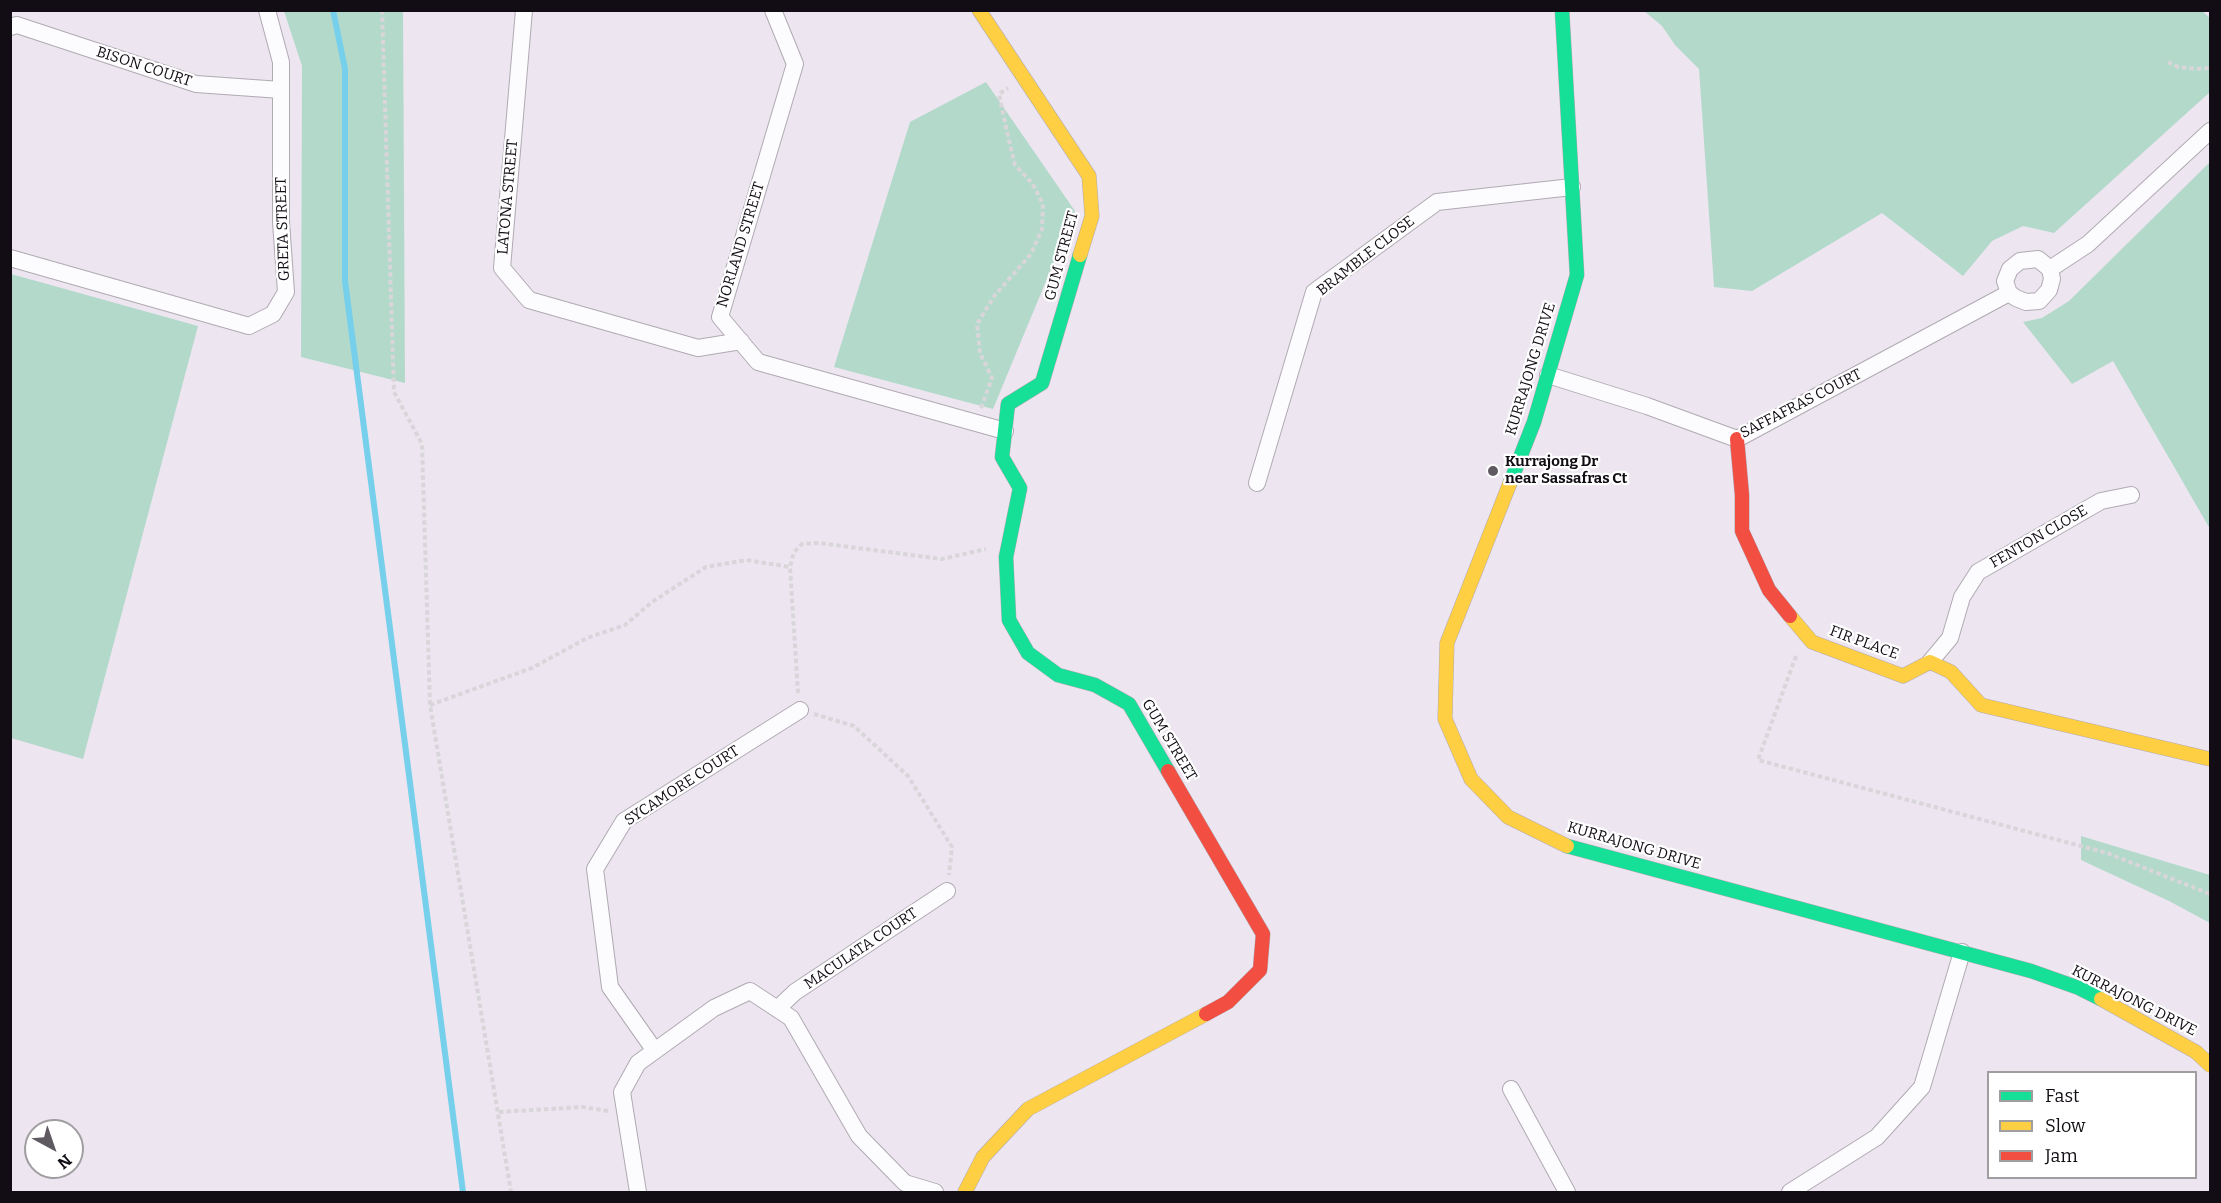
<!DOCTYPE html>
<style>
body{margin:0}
#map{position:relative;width:2221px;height:1203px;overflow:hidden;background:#ede5f0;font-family:Bitter,serif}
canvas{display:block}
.frame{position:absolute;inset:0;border:12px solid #120d14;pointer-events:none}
.legend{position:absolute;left:1987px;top:1071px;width:210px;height:108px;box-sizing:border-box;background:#fff;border:2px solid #a09ea1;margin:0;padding:8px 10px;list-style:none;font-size:18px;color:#120d14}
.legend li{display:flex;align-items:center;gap:12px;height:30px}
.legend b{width:30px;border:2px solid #a09ea1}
.north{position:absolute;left:24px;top:1119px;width:60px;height:60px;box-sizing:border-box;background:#fff;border:2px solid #a09ea1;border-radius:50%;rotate:140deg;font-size:16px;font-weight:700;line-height:24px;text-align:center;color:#120d14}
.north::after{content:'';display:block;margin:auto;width:21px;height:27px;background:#5f5961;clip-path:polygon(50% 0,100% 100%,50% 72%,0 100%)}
</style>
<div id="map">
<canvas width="2221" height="1203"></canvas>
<div class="frame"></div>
<ul class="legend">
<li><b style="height:8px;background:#16e098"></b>Fast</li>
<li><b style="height:8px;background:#ffcf43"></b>Slow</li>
<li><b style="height:8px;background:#f24e42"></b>Jam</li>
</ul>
<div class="north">N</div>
</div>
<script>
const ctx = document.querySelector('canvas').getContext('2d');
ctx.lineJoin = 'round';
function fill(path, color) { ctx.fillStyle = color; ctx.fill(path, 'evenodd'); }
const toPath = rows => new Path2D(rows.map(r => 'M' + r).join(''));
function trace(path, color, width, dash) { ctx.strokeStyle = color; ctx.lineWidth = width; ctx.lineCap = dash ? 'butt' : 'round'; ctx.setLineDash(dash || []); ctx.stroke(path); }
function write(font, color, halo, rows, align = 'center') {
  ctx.font = font + ' Bitter,serif'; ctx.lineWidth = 4.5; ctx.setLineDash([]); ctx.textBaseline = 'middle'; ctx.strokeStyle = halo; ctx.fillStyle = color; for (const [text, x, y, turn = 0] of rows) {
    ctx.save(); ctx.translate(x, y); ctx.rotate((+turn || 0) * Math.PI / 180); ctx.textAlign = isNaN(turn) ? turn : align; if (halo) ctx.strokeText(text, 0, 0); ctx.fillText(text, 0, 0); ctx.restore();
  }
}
const green = toPath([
 [284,11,403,11,405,383,301,357,302,66],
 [1644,11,2202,11,2210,18,2210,92,2054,233,2023,226,1992,241,1963,276,1882,213,1752,291,1714,287,1699,69,1675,45,1662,26],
 [986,82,1075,211,993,409,834,367,910,122],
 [2210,162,2210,529,2113,361,2072,384,2023,322,2042,318,2069,301],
 [11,274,198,326,83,759,11,738],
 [2081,836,2210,875,2210,923,2169,901,2081,860]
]);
const stream = toPath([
 [333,10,345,69,345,281,463,1192]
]);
const path = toPath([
 [382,10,394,392,422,444,430,705,511,1192],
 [2168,62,2178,67,2195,69,2210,68],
 [981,408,992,378,980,353,977,324,995,295,1031,254,1042,229,1043,204,1032,183,1015,165,1007,132,999,94,1008,88],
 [1796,656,1758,760,2107,853,2210,894],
 [798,693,790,567,794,552,802,544,819,543,942,559,986,549],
 [430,705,532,668,587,638,625,625,652,602,706,567,746,560,790,567],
 [814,714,854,726,908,776,952,847,949,875],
 [499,1112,583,1107,608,1111]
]);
const street = toPath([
 [524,10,502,268,529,300,698,348,741,341],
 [773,10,795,64,720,317,758,362,1005,431],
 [10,27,17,25,196,84,281,90],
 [10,258,249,326,273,314,286,292,281,222,281,62,267,10],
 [2038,259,2050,269,2052,279,2049,290,2039,301,2026,302,2016,298,2009,293,2005,281,2010,269,2020,261,2038,259],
 [2050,269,2088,244,2210,131],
 [1548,375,1647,406,1737,439,2009,293],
 [1257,483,1314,292,1437,202,1572,187],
 [1930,662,1950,638,1962,597,1978,572,2101,501,2131,495],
 [777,1009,795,992,947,891],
 [655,1051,610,987,595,869,624,821,800,710],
 [1511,1089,1567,1192],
 [638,1192,622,1092,638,1063,714,1008,750,991,791,1018,859,1136,905,1183,935,1192],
 [1790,1192,1877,1137,1922,1087,1962,952]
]);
const fast = toPath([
 [1080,255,1042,383,1008,404,1002,457,1020,488,1006,557,1009,620,1028,653,1058,675,1095,685,1129,704,1168,771],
 [1510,483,1534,422,1577,275,1562,10],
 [1567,846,2031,971,2079,988,2101,999]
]);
const slow = toPath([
 [979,10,1089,176,1092,216,1080,255],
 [1510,483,1447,643,1445,719,1471,779,1508,817,1567,846],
 [1790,616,1812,642,1903,676,1930,662,1951,672,1981,705,2210,759],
 [2101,999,2196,1052,2210,1065],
 [965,1192,983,1157,1028,1109,1206,1014]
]);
const jam = toPath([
 [1737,439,1742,495,1742,531,1769,590,1790,616],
 [1168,771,1263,934,1260,970,1228,1002,1206,1014]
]);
const markers = [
 [1493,471,6,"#5f5961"]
];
const streetNames = [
 ["BISON COURT",144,67,18],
 ["LATONA STREET",508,197,-85],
 ["GRETA STREET",283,229,-92],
 ["NORLAND STREET",741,245,-73],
 ["GUM STREET",1062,256,-75],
 ["BRAMBLE CLOSE",1366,256,-38],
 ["KURRAJONG DRIVE",1531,369,-73],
 ["SAFFAFRAS COURT",1801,404,-27],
 ["FENTON CLOSE",2039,537,-30],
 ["FIR PLACE",1864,643,20],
 ["GUM STREET",1169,740,59],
 ["SYCAMORE COURT",682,786,-33],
 ["KURRAJONG DRIVE",1634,846,16],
 ["MACULATA COURT",861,949,-34],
 ["KURRAJONG DRIVE",2134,1001,27]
];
const poiNames = [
 ["Kurrajong Dr",1505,462],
 ["near Sassafras Ct",1505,479]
];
fill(green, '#b3d9cb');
trace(stream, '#76cfeb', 6);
trace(street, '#b0aab3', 18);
trace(fast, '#b0aab3', 15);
trace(slow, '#b0aab3', 15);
trace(jam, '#b0aab3', 15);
trace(path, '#d9d6da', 4, [4.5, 3]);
trace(street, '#fcfbfd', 16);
trace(fast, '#16e098', 14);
trace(slow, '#ffcf43', 14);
trace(jam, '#f24e42', 14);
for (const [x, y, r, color] of markers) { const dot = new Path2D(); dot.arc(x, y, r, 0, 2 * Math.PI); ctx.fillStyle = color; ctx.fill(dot); trace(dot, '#fff', 2); }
write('15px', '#120d14', '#fff', streetNames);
write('bold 15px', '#120d14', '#fff', poiNames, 'left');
</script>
